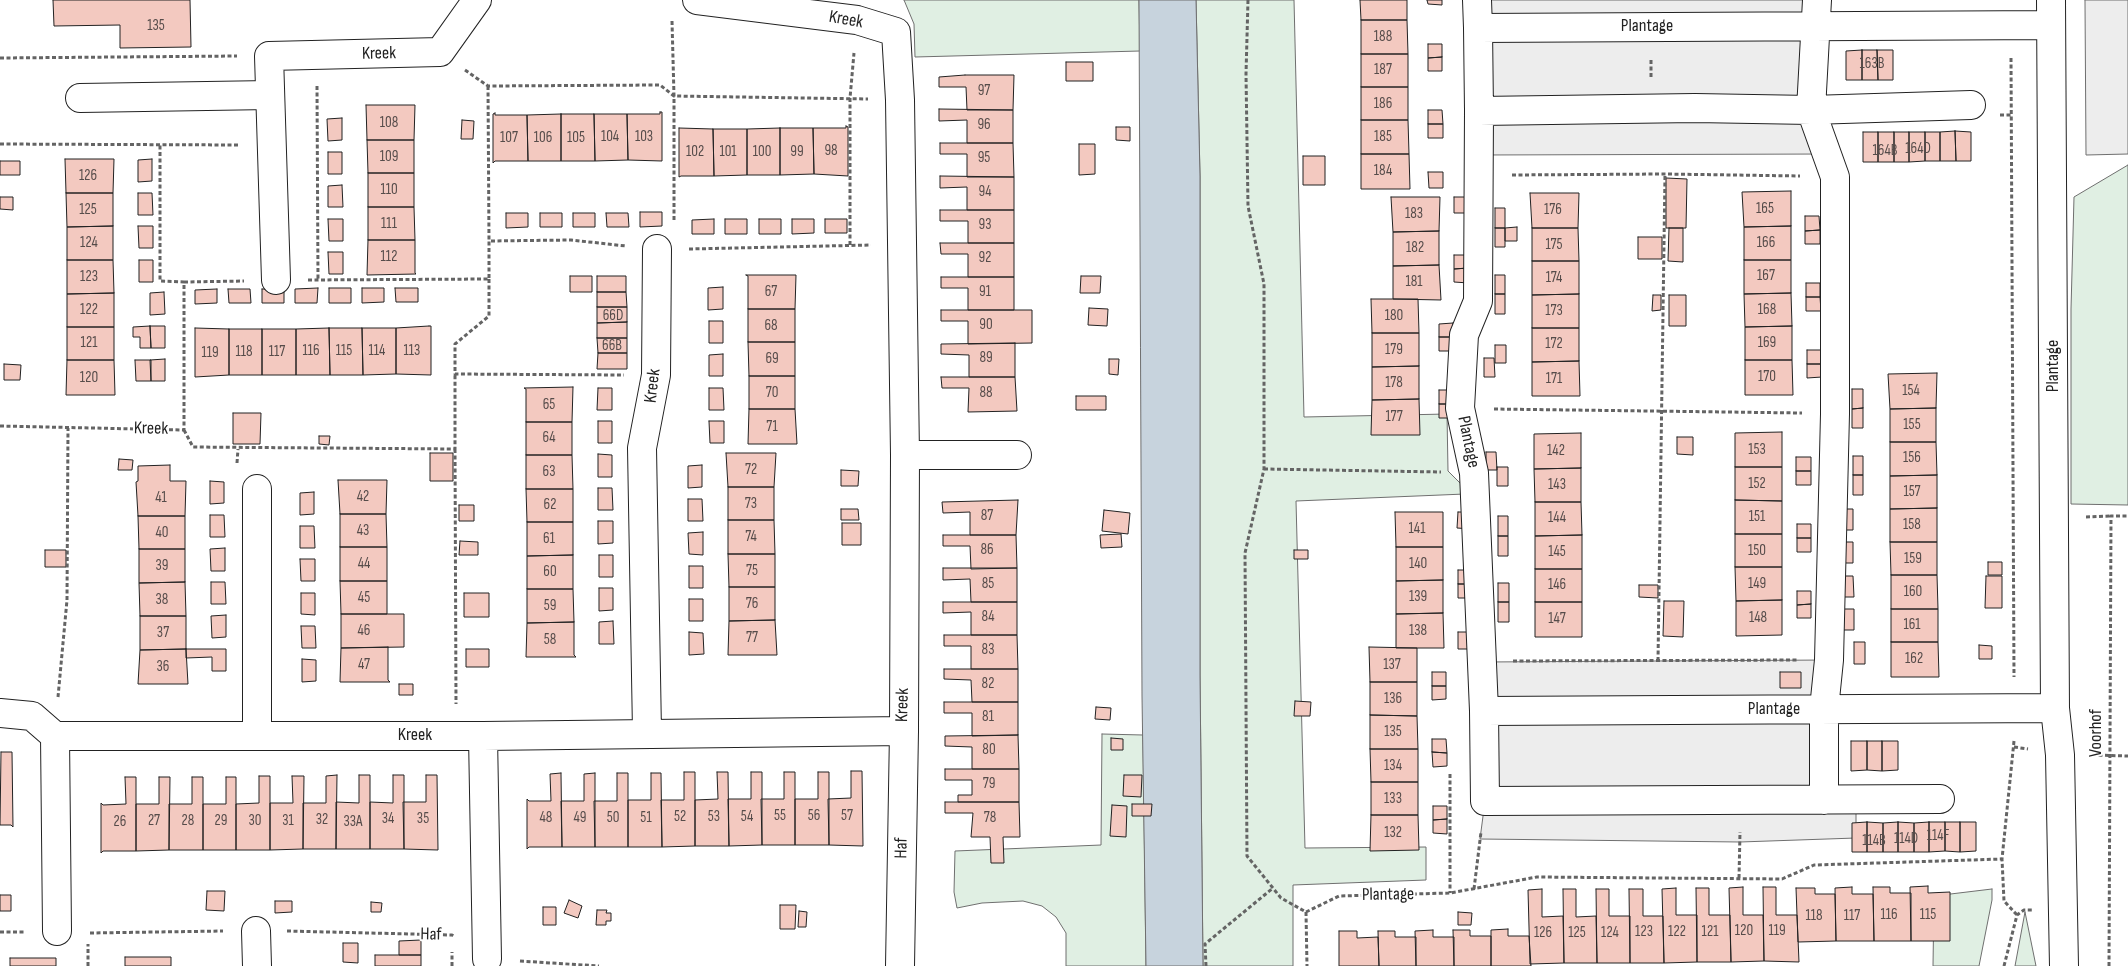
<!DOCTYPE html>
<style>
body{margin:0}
canvas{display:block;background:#fff}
</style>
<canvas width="2128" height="966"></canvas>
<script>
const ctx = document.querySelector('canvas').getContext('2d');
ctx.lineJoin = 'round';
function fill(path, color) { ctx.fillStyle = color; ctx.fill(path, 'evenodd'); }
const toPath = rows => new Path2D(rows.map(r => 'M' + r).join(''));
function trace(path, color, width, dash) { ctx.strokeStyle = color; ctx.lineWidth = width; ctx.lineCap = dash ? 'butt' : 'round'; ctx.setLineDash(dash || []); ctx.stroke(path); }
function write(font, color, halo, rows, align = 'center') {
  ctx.font = font + ' "Sofia Sans Condensed",sans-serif'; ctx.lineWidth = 4; ctx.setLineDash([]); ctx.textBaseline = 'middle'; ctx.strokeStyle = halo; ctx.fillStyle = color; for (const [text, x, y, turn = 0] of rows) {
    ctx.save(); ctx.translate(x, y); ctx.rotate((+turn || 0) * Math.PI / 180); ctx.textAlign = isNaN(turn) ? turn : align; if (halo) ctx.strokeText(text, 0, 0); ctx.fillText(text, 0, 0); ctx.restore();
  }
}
const green = toPath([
 [904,0,1139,0,1140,51,915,57,914,24,904,0],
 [1196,0,1294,0,1304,417,1447,414,1448,471,1465,488,1465,494,1296,501,1305,848,1426,847,1426,880,1293,885,1293,966,1203,966,1200,675,1200,176,1196,0],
 [2128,165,2128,505,2071,504,2071,309,2074,197,2128,165],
 [1102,734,1143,735,1146,966,1066,966,1066,933,1056,917,1042,906,1023,901,982,903,957,908,954,892,955,851,1101,845,1102,734],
 [1992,889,1992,900,1979,966,1933,966,1934,896,1992,889],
 [2025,912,2036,966,2015,966,2025,912]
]);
const parking = toPath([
 [1477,0,1817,0,1827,154,1479,155,1477,0],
 [2085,0,2128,0,2128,154,2086,155,2085,0],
 [1829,660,1824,799,1856,810,1856,838,1740,842,1480,839,1485,801,1483,662,1829,660]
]);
const water = toPath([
 [1139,0,1196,0,1200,176,1200,675,1203,966,1146,966,1142,696,1139,0]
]);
const building = toPath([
 [53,0,190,0,191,47,120,48,120,25,54,26,53,0],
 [1360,0,1407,0,1407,20,1361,20,1360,0],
 [1427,0,1442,0,1442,5,1428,4,1427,0],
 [1361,20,1407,20,1408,54,1361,54,1361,20],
 [1428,44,1442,44,1442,57,1428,58,1428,44],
 [1862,50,1862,80,1846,80,1846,51,1862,50],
 [1862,50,1877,50,1878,80,1862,80,1862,50],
 [1877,50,1893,50,1893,80,1878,80,1877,50],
 [1361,54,1408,54,1408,87,1361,87,1361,54],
 [1442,57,1442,71,1428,71,1428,58,1442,57],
 [1066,62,1093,62,1093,81,1066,81,1066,62],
 [965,75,1014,75,1013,110,967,110,966,87,939,87,939,77,965,75],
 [1361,87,1408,87,1408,120,1361,120,1361,87],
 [366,105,415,105,414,140,367,140,366,105],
 [939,109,1013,110,1013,143,967,143,967,120,939,121,939,109],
 [1428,110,1442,110,1443,124,1428,124,1428,110],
 [660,112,662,112,662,161,628,160,627,114,660,114,660,112],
 [495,113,495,115,527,115,528,161,495,161,493,163,493,114,495,113],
 [561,114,594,114,595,161,561,161,561,114],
 [561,114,561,161,528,161,527,115,561,114],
 [594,114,627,114,628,160,595,161,594,114],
 [342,118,342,140,328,141,327,119,342,118],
 [462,120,474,121,473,139,461,139,462,120],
 [1361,120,1408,120,1409,154,1361,154,1361,120],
 [1428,124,1443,124,1443,138,1428,138,1428,124],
 [846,126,848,127,848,176,814,174,813,128,846,128,846,126],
 [1116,127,1130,127,1130,141,1116,140,1116,127],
 [679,128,713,129,714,176,681,176,679,177,679,128],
 [780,128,780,175,747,175,747,129,780,128],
 [780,128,813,128,814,174,780,175,780,128],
 [713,129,747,129,747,175,714,176,713,129],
 [1955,131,1956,161,1940,161,1940,132,1955,131],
 [1955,131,1971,132,1971,161,1956,161,1955,131],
 [1863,132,1878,132,1878,162,1863,162,1863,132],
 [1878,132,1894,132,1894,162,1878,162,1878,132],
 [1894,132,1909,132,1909,162,1894,162,1894,132],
 [1909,132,1925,132,1925,161,1909,162,1909,132],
 [1925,132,1940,132,1940,161,1925,161,1925,132],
 [367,140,414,140,414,173,368,173,367,140],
 [940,143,1013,143,1014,177,967,177,967,154,940,154,940,143],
 [1079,144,1095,144,1095,174,1079,175,1079,144],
 [328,152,342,152,342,174,328,174,328,152],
 [1361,154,1409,154,1410,189,1361,189,1361,154],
 [1303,156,1325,156,1325,185,1303,185,1303,156],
 [65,159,114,159,113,193,66,193,65,159],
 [152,159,152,181,138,182,138,160,152,159],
 [0,161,20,161,20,175,0,175,0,161],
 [1428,172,1443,172,1443,188,1429,188,1428,172],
 [368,173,414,173,414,207,368,207,368,173],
 [940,176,1014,177,1014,210,967,210,967,187,940,188,940,176],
 [1666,178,1687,179,1686,228,1666,228,1666,178],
 [342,185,343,207,328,207,328,186,342,185],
 [1791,191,1791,226,1744,227,1742,192,1791,191],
 [66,193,113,193,113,226,67,227,66,193],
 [138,193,152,193,153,215,138,215,138,193],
 [1530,193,1579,193,1578,228,1532,228,1530,193],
 [0,197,13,197,13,210,0,209,0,197],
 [1391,197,1440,197,1439,231,1393,232,1391,197],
 [1454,197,1468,197,1468,213,1454,213,1454,197],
 [368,207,414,207,415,240,368,240,368,207],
 [1495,208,1505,208,1505,228,1495,228,1495,208],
 [940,210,1014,210,1014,243,968,243,968,221,940,221,940,210],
 [640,212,662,212,662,226,640,227,640,212],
 [506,213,528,213,528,227,506,228,506,213],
 [540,213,562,213,562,227,540,227,540,213],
 [573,213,595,213,595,227,573,227,573,213],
 [606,213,628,213,629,227,607,227,606,213],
 [1805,216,1819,216,1820,230,1805,231,1805,216],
 [328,219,343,219,343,241,329,241,328,219],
 [714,219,714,234,692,234,692,220,714,219],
 [725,219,747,219,747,234,725,234,725,219],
 [759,219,781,219,781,234,759,234,759,219],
 [792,219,814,219,814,233,792,234,792,219],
 [825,219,847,219,847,233,825,233,825,219],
 [113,226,113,260,67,260,67,227,113,226],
 [138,226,153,226,153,248,139,248,138,226],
 [1791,226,1791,260,1744,260,1744,227,1791,226],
 [1517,227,1517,241,1505,241,1505,228,1517,227],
 [1495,228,1505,228,1505,247,1495,247,1495,228],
 [1532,228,1578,228,1579,261,1532,261,1532,228],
 [1669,228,1683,228,1683,262,1668,261,1669,228],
 [1820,230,1820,244,1805,244,1805,231,1820,230],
 [1439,231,1439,265,1393,266,1393,232,1439,231],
 [1638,237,1662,237,1662,259,1638,259,1638,237],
 [368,240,415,240,415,273,416,274,367,275,368,240],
 [940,243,1014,243,1014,277,968,277,968,254,941,254,940,243],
 [328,252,343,252,343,274,329,274,328,252],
 [1454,255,1468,255,1468,268,1454,269,1454,255],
 [67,260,113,260,114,293,67,294,67,260],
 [139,260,153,260,153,282,139,282,139,260],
 [1744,260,1791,260,1791,293,1744,294,1744,260],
 [1532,261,1579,261,1579,294,1532,295,1532,261],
 [1439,265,1441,300,1393,299,1393,266,1439,265],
 [1468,268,1469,283,1454,282,1454,269,1468,268],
 [746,275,796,275,795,309,748,309,748,276,746,275],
 [1495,275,1505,275,1505,294,1495,294,1495,275],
 [570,276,592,276,592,292,570,292,570,276],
 [597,276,626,276,626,292,597,292,597,276],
 [1081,276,1101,276,1100,293,1080,293,1081,276],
 [941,277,1014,277,1014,310,968,310,968,288,941,288,941,277],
 [1806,283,1820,283,1820,297,1806,297,1806,283],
 [723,287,723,309,708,310,708,288,723,287],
 [318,288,317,303,295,303,295,289,318,288],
 [329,288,351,288,351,303,329,303,329,288],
 [362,288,384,288,384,302,362,303,362,288],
 [395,288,418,288,418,302,396,302,395,288],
 [217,289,217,303,195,304,195,290,217,289],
 [228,289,250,289,251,303,229,303,228,289],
 [262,289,284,289,284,303,262,303,262,289],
 [164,292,165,314,150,315,150,293,164,292],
 [597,292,626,292,627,307,597,307,597,292],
 [114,293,114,327,67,327,67,294,114,293],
 [1791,293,1792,326,1745,327,1744,294,1791,293],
 [1495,294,1505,294,1505,314,1495,314,1495,294],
 [1579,294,1579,328,1532,328,1532,295,1579,294],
 [1653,295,1661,295,1661,310,1652,311,1653,295],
 [1669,295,1686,295,1686,326,1669,326,1669,295],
 [1806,297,1820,297,1821,311,1806,311,1806,297],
 [1371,299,1418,299,1419,333,1372,333,1371,299],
 [597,307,627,307,627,322,597,323,597,307],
 [1089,308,1108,309,1107,326,1088,325,1089,308],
 [748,309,795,309,795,342,748,342,748,309],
 [941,310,1032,310,1032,343,968,344,968,321,941,321,941,310],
 [709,321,723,321,723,343,709,343,709,321],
 [627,322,627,338,597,338,597,323,627,322],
 [1453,323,1453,337,1439,337,1439,324,1453,323],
 [150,326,165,326,165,348,151,348,150,326],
 [150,326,151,348,140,348,140,337,133,337,133,327,150,326],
 [429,326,431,326,431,375,396,374,396,328,429,326],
 [1792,326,1792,360,1745,360,1745,327,1792,326],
 [67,327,114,327,114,360,67,360,67,327],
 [195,328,229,329,229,375,195,377,195,328],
 [329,328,330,375,296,375,296,329,329,328],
 [329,328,362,328,363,375,330,375,329,328],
 [362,328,396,328,396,374,363,375,362,328],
 [1532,328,1579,328,1579,361,1532,362,1532,328],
 [229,329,262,329,262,375,229,375,229,329],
 [262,329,296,329,296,375,262,375,262,329],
 [1372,333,1419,333,1419,366,1372,367,1372,333],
 [1439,337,1453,337,1453,351,1439,351,1439,337],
 [597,338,627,338,627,353,598,353,597,338],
 [748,342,795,342,795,376,749,376,748,342],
 [1015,343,1015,377,969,377,969,355,941,354,941,344,1015,343],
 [1495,345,1506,345,1506,363,1495,363,1495,345],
 [1807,350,1821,350,1821,364,1807,364,1807,350],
 [598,353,627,353,627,369,597,369,598,353],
 [723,354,723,376,709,376,709,355,723,354],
 [1484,358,1494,358,1495,377,1484,377,1484,358],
 [165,359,165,381,151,381,150,360,165,359],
 [1109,359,1119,359,1118,375,1109,374,1109,359],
 [67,360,114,360,115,395,66,395,67,360],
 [135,360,151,360,151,381,136,381,135,360],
 [1745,360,1792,360,1793,395,1745,395,1745,360],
 [1579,361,1580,396,1532,396,1532,362,1579,361],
 [4,364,21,365,20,380,4,380,4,364],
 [1807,364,1821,364,1822,377,1807,378,1807,364],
 [1419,366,1419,399,1372,400,1372,367,1419,366],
 [1937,373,1936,408,1890,409,1888,374,1937,373],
 [749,376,795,376,795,409,749,409,749,376],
 [941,377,1015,377,1017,411,968,412,969,388,942,388,941,377],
 [573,387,572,422,526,422,526,389,524,388,573,387],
 [598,388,612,388,612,410,597,410,598,388],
 [709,388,723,388,724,410,709,410,709,388],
 [1852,389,1863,389,1863,408,1852,409,1852,389],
 [1439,390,1453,390,1453,404,1439,404,1439,390],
 [1076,396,1106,396,1106,410,1076,410,1076,396],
 [1419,399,1420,435,1371,435,1372,400,1419,399],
 [1439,404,1453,404,1453,418,1439,418,1439,404],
 [1863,408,1863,428,1852,428,1852,409,1863,408],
 [1936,408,1936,442,1890,442,1890,409,1936,408],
 [749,409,795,409,797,444,748,444,749,409],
 [233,413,261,413,260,444,233,444,233,413],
 [598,421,612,421,612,443,598,443,598,421],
 [709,421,724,421,724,443,710,443,709,421],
 [526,422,572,422,572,455,526,455,526,422],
 [1782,432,1782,467,1735,467,1735,433,1782,432],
 [1581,433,1581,468,1534,469,1534,434,1581,433],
 [319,436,330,436,329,445,319,444,319,436],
 [1677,437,1693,437,1693,455,1677,454,1677,437],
 [1890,442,1936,442,1937,475,1890,476,1890,442],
 [1486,452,1496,452,1497,470,1486,470,1486,452],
 [430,453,453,453,453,481,430,481,430,453],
 [726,453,776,453,774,487,728,487,726,453],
 [598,454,612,455,612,477,598,477,598,454],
 [526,455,572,455,573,489,526,489,526,455],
 [1853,456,1863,456,1863,475,1853,475,1853,456],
 [1796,457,1811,457,1811,471,1796,471,1796,457],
 [119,459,133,460,132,470,118,470,119,459],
 [170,465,170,481,186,481,185,516,138,516,136,482,138,481,138,466,170,465],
 [702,465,702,487,688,488,688,466,702,465],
 [1497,467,1508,467,1508,486,1497,486,1497,467],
 [1735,467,1782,467,1782,501,1735,500,1735,467],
 [1581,468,1581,502,1535,502,1534,469,1581,468],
 [841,470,859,471,858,486,841,486,841,470],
 [1796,471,1811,471,1811,485,1796,485,1796,471],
 [1853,475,1863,475,1863,495,1853,495,1853,475],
 [1937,475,1937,508,1890,509,1890,476,1937,475],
 [338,480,387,480,386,514,340,514,338,480],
 [210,481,224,482,224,503,210,504,210,481],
 [728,487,774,487,774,520,728,520,728,487],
 [598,488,612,488,613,510,598,510,598,488],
 [526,489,573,489,573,522,527,522,526,489],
 [314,492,314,514,300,515,300,493,314,492],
 [688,499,702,499,703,521,688,521,688,499],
 [1018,500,1016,535,970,535,970,512,943,513,942,502,1018,500],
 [1735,500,1782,501,1782,534,1735,534,1735,500],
 [1535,502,1581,502,1582,535,1535,536,1535,502],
 [459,505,474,505,474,521,459,521,459,505],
 [1937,508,1937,542,1890,542,1890,509,1937,508],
 [841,509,858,509,859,520,841,520,841,509],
 [1842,509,1853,509,1853,530,1843,530,1842,509],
 [1104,510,1130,513,1128,534,1102,531,1104,510],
 [1395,512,1443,512,1443,547,1396,547,1395,512],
 [1458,512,1472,512,1472,529,1457,528,1458,512],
 [340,514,386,514,387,547,340,547,340,514],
 [210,515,224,515,225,537,210,537,210,515],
 [138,516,185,516,185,549,139,549,138,516],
 [1498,516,1508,516,1508,536,1498,536,1498,516],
 [728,520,774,520,775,554,728,554,728,520],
 [598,521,613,521,613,543,598,544,598,521],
 [527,522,573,522,573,555,527,556,527,522],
 [842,523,861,523,861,545,842,545,842,523],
 [1797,524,1811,524,1811,538,1797,538,1797,524],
 [300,526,314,526,315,548,300,548,300,526],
 [703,532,703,555,689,554,688,533,703,532],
 [1121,534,1122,547,1101,548,1100,535,1121,534],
 [1735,534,1782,534,1782,567,1735,567,1735,534],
 [943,535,1016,535,1017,568,971,569,970,546,943,546,943,535],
 [1582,535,1582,569,1535,569,1535,536,1582,535],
 [1498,536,1508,536,1508,556,1498,556,1498,536],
 [1797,538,1811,538,1811,552,1797,552,1797,538],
 [460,541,478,542,478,555,459,555,460,541],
 [1843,542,1853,542,1853,563,1843,563,1843,542],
 [1890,542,1937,542,1937,575,1891,575,1890,542],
 [340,547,387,547,387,581,340,581,340,547],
 [1396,547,1443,547,1443,580,1396,581,1396,547],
 [225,548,225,571,211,571,210,549,225,548],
 [139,549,185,549,185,582,139,583,139,549],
 [45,550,66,550,66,567,45,567,45,550],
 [1294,550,1308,550,1308,559,1294,559,1294,550],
 [728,554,775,554,775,587,729,587,728,554],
 [573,555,573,589,527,589,527,556,573,555],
 [599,555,613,555,613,577,599,577,599,555],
 [300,559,315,559,315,581,301,581,300,559],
 [1988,562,2002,562,2002,575,1988,575,1988,562],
 [689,566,703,566,703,588,689,588,689,566],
 [1735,567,1782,567,1782,600,1736,601,1735,567],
 [943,568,1017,568,1017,602,971,602,970,579,943,580,943,568],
 [1535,569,1582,569,1582,602,1535,602,1535,569],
 [1458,570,1472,570,1472,584,1458,584,1458,570],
 [1891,575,1937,575,1938,609,1891,609,1891,575],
 [1843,576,1853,576,1854,597,1843,597,1843,576],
 [1986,576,2002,576,2002,608,1985,608,1986,576],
 [1443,580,1443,613,1396,614,1396,581,1443,580],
 [340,581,387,581,387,614,341,614,340,581],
 [185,582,186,616,140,616,139,583,185,582],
 [211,582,225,582,226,604,211,604,211,582],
 [1498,583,1509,583,1509,602,1498,602,1498,583],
 [1458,584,1472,584,1472,598,1458,598,1458,584],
 [1639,585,1658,585,1658,598,1639,597,1639,585],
 [729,587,775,587,775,620,729,621,729,587],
 [599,588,613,588,613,610,599,611,599,588],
 [527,589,573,589,574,622,527,623,527,589],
 [1797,591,1811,591,1811,604,1797,605,1797,591],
 [301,593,315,593,315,615,301,614,301,593],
 [464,593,489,593,489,617,464,617,464,593],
 [689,599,703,599,703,621,689,621,689,599],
 [1782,600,1782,635,1736,636,1736,601,1782,600],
 [1664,601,1684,601,1683,637,1663,636,1664,601],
 [943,602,1017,602,1017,635,971,635,971,612,943,613,943,602],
 [1498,602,1509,602,1509,622,1498,622,1498,602],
 [1535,602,1582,602,1582,637,1535,637,1535,602],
 [1811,604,1811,618,1797,618,1797,605,1811,604],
 [1843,609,1854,609,1854,630,1843,630,1843,609],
 [1891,609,1938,609,1938,642,1891,642,1891,609],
 [1443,613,1444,648,1396,648,1396,614,1443,613],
 [341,614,404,614,404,647,341,648,341,614],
 [226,615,226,637,212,638,211,616,226,615],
 [140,616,186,616,186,649,140,650,140,616],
 [775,620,777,655,728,655,729,621,775,620],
 [613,621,614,644,599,644,599,622,613,621],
 [574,622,574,655,576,657,526,657,527,623,574,622],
 [301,626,315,626,316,648,302,648,301,626],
 [689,632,703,633,704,654,689,655,689,632],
 [1458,632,1472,632,1472,649,1458,649,1458,632],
 [944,635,1017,635,1018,669,971,669,971,646,944,646,944,635],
 [1854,642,1865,642,1865,664,1854,664,1854,642],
 [1891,642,1938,642,1939,677,1891,677,1891,642],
 [1979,645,1992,646,1992,659,1979,659,1979,645],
 [388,647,388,680,390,682,340,682,341,648,388,647],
 [1369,647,1417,648,1417,682,1370,682,1369,647],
 [186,649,226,649,226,671,212,671,212,657,186,658,186,649],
 [186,649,188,684,138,684,140,650,186,649],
 [466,649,489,649,489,667,466,667,466,649],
 [302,659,316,660,316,681,302,682,302,659],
 [944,669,1018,669,1018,702,972,702,971,680,944,679,944,669],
 [1432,672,1446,672,1446,686,1432,686,1432,672],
 [1780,672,1801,672,1801,688,1780,688,1780,672],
 [1370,682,1417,682,1417,716,1370,715,1370,682],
 [399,684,413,684,413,695,399,695,399,684],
 [1432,686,1446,686,1446,699,1432,700,1432,686],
 [1295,701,1311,702,1310,716,1294,716,1295,701],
 [944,702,1018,702,1018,735,972,736,972,713,944,713,944,702],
 [1096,707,1111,708,1110,720,1095,719,1096,707],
 [1370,715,1417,716,1418,749,1370,749,1370,715],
 [1018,735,1019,769,972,769,972,747,945,746,945,736,1018,735],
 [1111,738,1123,739,1123,750,1111,750,1111,738],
 [1432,739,1446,739,1447,753,1432,752,1432,739],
 [1851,741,1867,741,1867,770,1851,771,1851,741],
 [1867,741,1882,741,1882,771,1867,770,1867,741],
 [1882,741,1898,741,1898,770,1882,771,1882,741],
 [1370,749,1418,749,1418,782,1371,782,1370,749],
 [1,752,12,752,13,827,11,825,0,825,1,752],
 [1432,752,1447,753,1447,766,1433,767,1432,752],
 [945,769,1019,769,1019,802,958,802,958,795,972,795,972,780,945,780,945,769],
 [851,771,862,771,863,846,829,845,828,799,851,798,851,771],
 [684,772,695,772,695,846,662,847,661,800,684,800,684,772],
 [717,772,728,772,729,846,695,846,695,800,718,799,717,772],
 [751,772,762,772,762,845,729,846,728,799,751,799,751,772],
 [784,772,795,772,795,845,762,845,761,799,784,799,784,772],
 [818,772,829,772,829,845,795,845,795,799,818,799,818,772],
 [561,773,562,847,529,847,527,849,527,799,529,801,551,801,550,774,561,773],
 [595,773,595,847,562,847,561,801,584,801,584,774,595,773],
 [617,773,628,773,628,847,595,847,594,801,617,801,617,773],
 [651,773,661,773,662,847,628,847,628,800,651,800,651,773],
 [337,775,336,849,303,849,303,803,326,803,326,776,337,775],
 [359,775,370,775,370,849,336,849,336,802,359,803,359,775],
 [393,775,404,775,404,849,370,849,370,802,393,803,393,775],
 [426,775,437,775,438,850,404,849,403,802,426,802,426,775],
 [1124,775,1142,775,1141,797,1123,796,1124,775],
 [259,776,270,776,270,850,236,850,236,804,259,803,259,776],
 [292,776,304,776,303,849,270,850,270,803,293,803,292,776],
 [125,777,136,777,136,851,103,851,101,853,101,803,103,805,126,804,125,777],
 [159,777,170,777,169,850,136,851,136,804,159,804,159,777],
 [192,777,203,777,203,850,169,850,169,804,192,804,192,777],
 [226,777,236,777,236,850,203,850,203,804,226,804,226,777],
 [1371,782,1418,782,1418,815,1371,815,1371,782],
 [945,802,1019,802,1020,837,1003,837,1004,863,991,863,990,837,971,837,973,813,945,813,945,802],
 [1132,804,1152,804,1151,816,1132,816,1132,804],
 [1112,805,1127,806,1126,837,1110,836,1112,805],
 [1433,806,1447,806,1447,819,1433,820,1433,806],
 [1371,815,1418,815,1419,850,1370,851,1371,815],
 [1447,819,1447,834,1433,833,1433,820,1447,819],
 [1867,822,1867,852,1852,852,1852,823,1867,822],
 [1867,822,1883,823,1883,852,1867,852,1867,822],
 [1898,822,1914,823,1914,852,1898,852,1898,822],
 [1898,822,1898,852,1883,852,1883,823,1898,822],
 [1929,822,1929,852,1914,852,1914,823,1929,822],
 [1929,822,1945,822,1945,851,1929,852,1929,822],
 [1945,822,1960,822,1960,852,1945,851,1945,822],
 [1960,822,1976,822,1976,851,1960,852,1960,822],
 [1928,886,1928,893,1950,892,1950,941,1911,941,1910,887,1928,886],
 [1743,887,1743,915,1763,915,1764,961,1731,962,1729,888,1743,887],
 [1763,887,1776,887,1776,915,1797,915,1799,962,1764,961,1763,887],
 [1852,887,1852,894,1873,894,1874,941,1836,941,1835,888,1852,887],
 [1873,887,1890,887,1890,893,1911,893,1911,941,1874,941,1873,887],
 [1676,888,1676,915,1697,915,1697,962,1664,963,1662,889,1676,888],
 [1696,888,1709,888,1709,915,1730,915,1731,962,1697,962,1696,888],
 [1796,888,1815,888,1815,894,1835,894,1836,941,1798,942,1796,888],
 [1542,889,1542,917,1563,916,1564,963,1530,964,1528,890,1542,889],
 [1563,889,1576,889,1576,917,1596,916,1597,963,1564,963,1563,889],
 [1596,889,1609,889,1609,916,1630,916,1630,963,1597,963,1596,889],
 [1629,889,1643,889,1643,916,1663,916,1664,963,1630,963,1629,889],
 [207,891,225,891,224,911,206,910,207,891],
 [0,895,11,895,11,911,0,911,0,895],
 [569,900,582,906,578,918,564,913,569,900],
 [275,901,292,901,292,912,275,913,275,901],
 [371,902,382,903,381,912,371,912,371,902],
 [780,905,796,905,795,929,780,929,780,905],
 [543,907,556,907,556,925,543,925,543,907],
 [597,910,607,910,606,913,611,913,611,921,606,921,606,925,596,925,597,910],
 [799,911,807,912,806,927,798,927,799,911],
 [1458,912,1472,913,1471,925,1458,925,1458,912],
 [1508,929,1508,936,1529,936,1531,966,1491,966,1491,930,1508,929],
 [1433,930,1433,937,1454,937,1454,966,1416,966,1415,931,1433,930],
 [1453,930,1470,930,1470,936,1491,936,1491,966,1454,966,1453,930],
 [1339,931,1357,931,1357,938,1378,937,1379,966,1339,966,1339,931],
 [1378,931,1395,931,1395,937,1416,937,1416,966,1379,966,1378,931],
 [421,940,421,955,399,955,399,941,421,940],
 [343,943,358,943,358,963,343,962,343,943],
 [375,955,421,955,421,966,375,966,375,955],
 [125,957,171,957,171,966,125,966,125,957],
 [10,958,56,958,56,966,10,966,10,958]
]);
const path = toPath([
 [1248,0,1246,74,1248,206,1264,284,1264,469,1245,553,1247,856,1281,898,1306,912],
 [672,21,674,96,674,222],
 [0,58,237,56],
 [2011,58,2014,677],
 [465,70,488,86,660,85,674,96,868,99],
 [1651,77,1651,58],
 [317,86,318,280],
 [488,86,489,241],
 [2000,115,2012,115],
 [0,144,239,145],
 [1512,175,1665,174,1800,176],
 [850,245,850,98,854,53],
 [689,249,871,245],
 [489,279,489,316,455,344,455,374,624,375],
 [308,280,489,279,489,241,571,240,626,246],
 [184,282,244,281],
 [1494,409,1802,413],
 [0,426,184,430,184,282,160,281,160,145],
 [184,430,193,447,455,449,455,374],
 [455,449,456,704],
 [237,463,238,449],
 [1264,469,1441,472],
 [2086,517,2111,516],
 [1513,661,1797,660],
 [1658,661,1665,174],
 [58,697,67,600,68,428],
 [2014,741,2002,859,2004,901,2017,915],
 [2014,747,2028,749],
 [2092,755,2128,756],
 [1450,774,1450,893],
 [1739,878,1740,832],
 [1474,889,1481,832],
 [1306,912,1339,896,1450,893,1537,877,1782,879,1814,865,2002,859],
 [1306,912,1307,966],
 [287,931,452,935,455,937],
 [0,932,26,932],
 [90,933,223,931],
 [520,961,599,966],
 [88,966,88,944],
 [452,966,452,952],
 [1206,966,1205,944,1273,888],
 [2004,966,2017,915,2024,910,2032,910],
 [2109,966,2111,516,2128,516]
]);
const minor = toPath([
 [1477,0,1478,28],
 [1817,0,1811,110,1835,177,1835,414,1829,660,1824,709,1824,800],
 [2051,0,2055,708,2060,755,2064,966],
 [80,98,270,95],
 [1971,105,1811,110,1695,108,1479,111,1478,28,2051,25],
 [1479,111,1478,301,1464,335,1460,408,1474,473,1484,711],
 [276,280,269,56,440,52,477,0],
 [905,455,1017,455],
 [0,713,32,716,55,736,483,736,904,731,905,455,900,100,896,32,857,20,697,0],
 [647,732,642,448,656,375,657,249],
 [55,736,57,931],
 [257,736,257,489],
 [483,736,487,959],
 [1940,799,1485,801,1484,711,2055,708],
 [256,931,257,966],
 [900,966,904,731]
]);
const numberNames = [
 ["135",156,26],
 ["188",1383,37],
 ["163B",1872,64],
 ["187",1383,70],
 ["97",984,91],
 ["186",1383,104],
 ["108",389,123],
 ["96",984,125],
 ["104",610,137],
 ["103",644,137],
 ["185",1383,137],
 ["107",509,138],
 ["106",543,138],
 ["105",576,138],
 ["164D",1918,149],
 ["98",831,151],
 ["164B",1885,151],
 ["102",695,152],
 ["101",728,152],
 ["100",762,152],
 ["99",797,152],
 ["109",389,157],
 ["95",984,158],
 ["184",1383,171],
 ["126",88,176],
 ["110",389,190],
 ["94",985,192],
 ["165",1765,209],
 ["125",88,210],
 ["176",1553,210],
 ["183",1414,214],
 ["111",389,224],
 ["93",985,225],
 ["124",89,243],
 ["166",1766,243],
 ["175",1554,245],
 ["182",1415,248],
 ["112",389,257],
 ["92",985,258],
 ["167",1766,276],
 ["123",89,277],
 ["174",1554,278],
 ["181",1414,282],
 ["67",771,292],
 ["91",985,292],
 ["122",89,310],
 ["168",1767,310],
 ["173",1554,311],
 ["66D",613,316],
 ["180",1394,316],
 ["90",986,325],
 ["68",771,326],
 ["121",89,343],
 ["169",1767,343],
 ["172",1554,344],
 ["66B",612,346],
 ["179",1394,350],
 ["116",311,351],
 ["115",344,351],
 ["114",377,351],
 ["113",412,351],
 ["118",244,352],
 ["117",277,352],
 ["119",210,353],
 ["89",986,358],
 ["69",772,359],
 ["170",1767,377],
 ["120",89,378],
 ["171",1554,379],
 ["178",1394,383],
 ["154",1911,391],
 ["70",772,393],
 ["88",986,393],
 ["65",549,405],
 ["177",1394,417],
 ["155",1912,425],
 ["71",772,427],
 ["64",549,438],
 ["153",1757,450],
 ["142",1556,451],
 ["156",1912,458],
 ["72",751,470],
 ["63",549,472],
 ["152",1757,484],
 ["143",1557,485],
 ["157",1912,492],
 ["42",363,497],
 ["41",161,498],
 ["73",751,504],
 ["62",550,505],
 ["87",987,516],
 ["151",1757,517],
 ["144",1557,518],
 ["158",1912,525],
 ["141",1417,529],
 ["43",363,531],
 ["40",162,533],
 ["74",751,537],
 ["61",549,539],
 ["86",987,550],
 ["150",1757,551],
 ["145",1557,552],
 ["159",1913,559],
 ["44",364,564],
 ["140",1418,564],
 ["39",162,566],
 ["75",752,571],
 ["60",550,572],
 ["85",988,584],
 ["149",1757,584],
 ["146",1557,585],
 ["160",1913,592],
 ["139",1418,597],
 ["45",364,598],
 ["38",162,600],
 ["76",752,604],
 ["59",550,606],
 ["84",988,617],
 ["148",1758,618],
 ["147",1557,619],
 ["161",1912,625],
 ["46",364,631],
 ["138",1418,631],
 ["37",163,633],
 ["77",752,638],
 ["58",550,640],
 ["83",988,650],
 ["162",1914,659],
 ["47",364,665],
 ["137",1392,665],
 ["36",163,667],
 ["82",988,684],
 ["136",1393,699],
 ["81",988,717],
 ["135",1393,732],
 ["80",989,750],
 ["134",1393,766],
 ["79",989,784],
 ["133",1393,799],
 ["55",780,816],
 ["56",814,816],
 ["57",847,816],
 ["52",680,817],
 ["53",714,817],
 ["54",747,817],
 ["48",546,818],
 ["49",580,818],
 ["50",613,818],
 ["51",646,818],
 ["78",990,818],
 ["34",388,819],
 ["35",423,819],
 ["32",322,820],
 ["27",154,821],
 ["28",188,821],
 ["29",221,821],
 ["30",255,821],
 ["31",288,821],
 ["26",120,822],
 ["33A",353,822],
 ["132",1393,833],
 ["114F",1938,836],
 ["114D",1906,839],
 ["114B",1874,841],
 ["116",1889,915],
 ["115",1928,915],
 ["118",1814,916],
 ["117",1852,916],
 ["120",1744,931],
 ["119",1777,931],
 ["123",1644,932],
 ["122",1677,932],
 ["121",1710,932],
 ["126",1543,933],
 ["125",1577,933],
 ["124",1610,933]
];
const streetNames = [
 ["Kreek",846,20,10],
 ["Plantage",1647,26],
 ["Kreek",379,54,-1],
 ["Plantage",2053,366,-90],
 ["Kreek",653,386,-83],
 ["Kreek",151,429,1],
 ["Plantage",1468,442,78],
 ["Kreek",903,705,-88],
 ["Plantage",1774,709],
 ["Voorhof",2096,733,-90],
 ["Kreek",415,735],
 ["Haf",902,848,-89],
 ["Plantage",1388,895,-1],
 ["Haf",431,935,1]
];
fill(green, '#e0efe3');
trace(green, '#6f6f6f', 1);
fill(parking, '#ededed');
trace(parking, '#6f6f6f', 1);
fill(water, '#c7d3dd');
trace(water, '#6f6f6f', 1);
fill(building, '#f3c9c0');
trace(building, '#222', 1);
trace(minor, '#222', 30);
trace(path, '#646464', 3, [4, 2.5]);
trace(minor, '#fff', 28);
write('15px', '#564c4a', null, numberNames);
write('18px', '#222', '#fff', streetNames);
</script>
